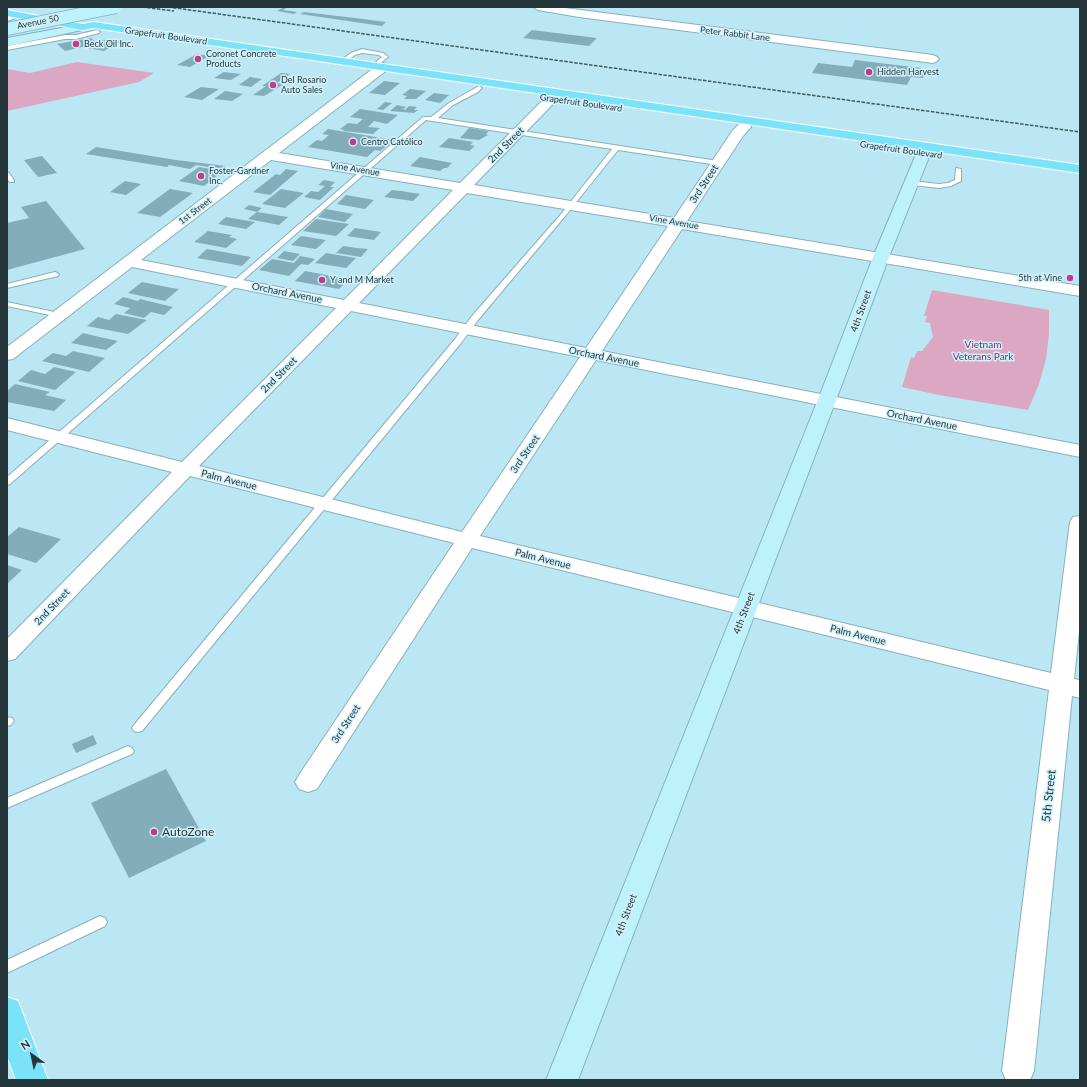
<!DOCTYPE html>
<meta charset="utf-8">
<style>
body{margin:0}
#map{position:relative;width:1087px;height:1087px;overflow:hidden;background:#bbe7f4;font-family:Lato,sans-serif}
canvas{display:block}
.frame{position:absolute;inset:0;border:8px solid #26373c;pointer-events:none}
.north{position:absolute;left:12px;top:1035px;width:40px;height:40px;-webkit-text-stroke:3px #d0f2fd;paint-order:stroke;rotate:327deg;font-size:11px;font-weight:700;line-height:16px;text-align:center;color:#26373c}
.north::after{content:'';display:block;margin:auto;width:14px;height:18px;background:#26373c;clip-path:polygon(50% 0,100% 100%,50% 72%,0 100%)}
</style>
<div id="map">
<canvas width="1087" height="1087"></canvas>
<div class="frame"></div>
<div class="north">N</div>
</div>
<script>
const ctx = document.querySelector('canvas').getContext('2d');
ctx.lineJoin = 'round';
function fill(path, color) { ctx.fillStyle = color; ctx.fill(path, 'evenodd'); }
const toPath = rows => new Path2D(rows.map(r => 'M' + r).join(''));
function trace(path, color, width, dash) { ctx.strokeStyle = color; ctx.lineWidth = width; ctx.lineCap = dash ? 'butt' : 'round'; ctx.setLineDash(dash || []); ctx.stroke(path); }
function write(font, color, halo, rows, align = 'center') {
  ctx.font = font + ' Lato,sans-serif'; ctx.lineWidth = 3; ctx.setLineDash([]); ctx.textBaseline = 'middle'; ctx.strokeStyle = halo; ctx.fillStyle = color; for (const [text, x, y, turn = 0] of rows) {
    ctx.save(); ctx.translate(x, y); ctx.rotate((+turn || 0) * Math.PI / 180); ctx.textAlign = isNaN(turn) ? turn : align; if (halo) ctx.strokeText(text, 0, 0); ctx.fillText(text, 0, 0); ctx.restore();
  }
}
const green = toPath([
 [77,62,154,73,139,82,7,111,7,69,30,73],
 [932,290,1049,310,1049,334,1046,359,1039,384,1028,410,939,395,902,387,911,357,914,358,917,351,922,351,933,337,930,323,925,322,927,316,924,316]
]);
const building = toPath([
 [284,7,288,7,283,10,297,12,294,14,277,11],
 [304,12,355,18,386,22,382,26,300,14],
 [532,30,597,38,589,46,523,38],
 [91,38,97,43,102,40,120,42,104,51,82,47,65,51,57,44],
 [197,54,209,56,190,67,177,65],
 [855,60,921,68,921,70,926,71,923,78,911,77,907,85,812,73,818,63,852,67],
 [224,72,232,73,241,74,231,80,214,78],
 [281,73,290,74,277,83,284,84,264,96,253,95,266,86,262,86],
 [250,77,262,79,251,87,239,85],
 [384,81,400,83,385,95,369,93],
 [201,87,219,89,202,100,184,97],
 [410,89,426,91,416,99,404,99,407,96,402,95],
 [225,91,243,94,232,101,214,99],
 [434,93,441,94,449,95,440,103,425,100],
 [385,102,392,103,383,110,377,109],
 [397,105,406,107,403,109,405,110,409,106,417,107,414,110,418,110,414,113,390,111],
 [360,109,398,115,387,124,374,121,368,127,380,128,373,134,343,131,344,130,340,129,348,123,357,124,363,119,350,117],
 [469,128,489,131,486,134,488,135,479,140,460,138],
 [328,129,394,140,380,151,375,150,367,157,308,147,317,140,322,141,329,135,322,134],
 [449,138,473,142,470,145,475,146,469,151,439,147],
 [96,147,176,160,226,166,222,169,196,165,190,169,169,165,167,167,86,154],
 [42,156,57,173,38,177,24,160],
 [420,157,452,163,447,168,444,168,440,171,410,166],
 [199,167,223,171,204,186,179,181],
 [286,169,298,171,270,195,253,192,276,174,280,175],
 [324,180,335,182,330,187,334,187,320,200,304,197,311,191,318,192,325,186,318,185],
 [125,181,141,184,126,195,110,192],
 [170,189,193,193,160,217,137,213],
 [281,189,304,193,285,208,262,204],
 [392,190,401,191,420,194,413,201,384,197],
 [346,195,374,200,365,209,337,204],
 [46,201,85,249,7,270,7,223,29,218,21,207],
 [249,205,262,208,257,212,288,217,279,225,248,219,257,212,244,209],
 [326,209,353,214,345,222,318,217],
 [226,217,255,222,246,229,218,224],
 [316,219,349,224,336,236,303,231],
 [355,228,381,232,374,240,347,236],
 [208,231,232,235,229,237,237,239,226,248,194,242],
 [301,236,326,240,316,249,291,245],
 [343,246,357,248,368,249,361,257,336,253],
 [207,249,251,257,242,266,197,258],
 [284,251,300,254,293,261,277,258],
 [326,253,356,258,346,268,315,263],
 [300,256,315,259,308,265,301,264,289,276,259,270,272,259,294,263],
 [305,271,349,279,339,289,295,281],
 [142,282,172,288,179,289,165,301,128,293],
 [123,297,138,301,140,299,173,307,164,315,151,312,144,318,124,313,130,308,114,304],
 [116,314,147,320,128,334,87,326,98,317,109,320],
 [83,333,95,336,118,341,106,350,71,343],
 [73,351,105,358,89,372,42,361,53,353,66,356],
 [54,367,76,372,55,390,18,381,31,370,45,374],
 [15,384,50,392,45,395,66,400,54,411,7,402,7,391],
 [19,527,61,539,36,563,7,554,7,537],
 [7,565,22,570,8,583,7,583],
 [93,735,97,744,76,753,72,744],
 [166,769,206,841,129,878,91,803]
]);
const lane = toPath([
 [20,13,23,15,22,16,7,21,7,17,20,13],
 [97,30,100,32,99,33,76,39,65,39,7,50,7,46,65,35,76,35,97,30],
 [362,49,383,53,388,57,374,68,371,66,382,57,379,55,362,53,355,55,345,62,340,61,351,53,362,49],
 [479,86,482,88,478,92,453,105,438,118,718,161,721,163,718,165,618,150,566,215,478,320,461,343,142,731,138,732,134,731,132,728,134,725,455,339,472,316,562,213,612,149,426,120,10,484,7,485,7,477,423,117,431,117,449,103,479,86],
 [956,168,961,169,961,181,951,186,939,188,912,185,909,183,912,181,939,184,948,183,955,180,956,168],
 [7,172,9,173,14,180,14,182,10,182,7,179,7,172],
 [55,272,59,274,58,276,7,288,7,284,55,272],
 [7,302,59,313,63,315,59,317,7,306,7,302],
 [7,717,12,718,14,721,11,725,7,726,7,717],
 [128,746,132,748,134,751,132,754,7,808,7,798,128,746],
 [100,916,105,918,107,922,105,926,7,973,7,960,100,916]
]);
const street = toPath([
 [533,7,557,7,933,55,937,57,939,59,937,61,933,63,579,17,538,10,533,7],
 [383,63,387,64,389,67,387,70,279,153,460,183,547,96,551,95,555,96,557,99,555,102,474,185,674,218,733,130,739,124,744,123,749,124,751,127,743,136,687,221,1080,286,1080,296,682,229,602,351,1080,445,1080,457,596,360,480,536,1051,673,1070,522,1073,517,1080,516,1080,622,1074,679,1080,680,1080,698,1072,696,1034,1071,1030,1080,1006,1080,1002,1071,1049,690,472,548,317,789,308,792,299,789,295,782,299,775,454,543,190,476,15,659,7,661,7,639,172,472,7,430,7,418,182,462,336,308,132,267,13,359,7,360,7,347,379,64,383,63],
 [271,160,453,190,344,300,141,260,271,160],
 [467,193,668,226,586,348,359,303,467,193],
 [351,311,580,357,462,532,199,466,351,311]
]);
const secondary = toPath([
 [83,24,87,25,89,27,87,29,7,46,7,38,83,24],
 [926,143,931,144,933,147,889,257,841,387,578,1080,546,1080,823,387,873,257,919,147,921,144,926,143]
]);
const primary = toPath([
 [7,10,83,24,94,22,1080,165,1080,173,94,28,83,30,7,16,7,10],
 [7,997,18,1001,48,1080,16,1080,7,1056,7,997]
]);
const rail = toPath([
 [142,7,174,11],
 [168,7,1080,132]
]);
const secondaryBridge = toPath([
 [7,29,116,7]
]);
const markers = [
 [76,44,4,"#bd3d8a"],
 [198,59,4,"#bd3d8a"],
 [869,72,4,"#bd3d8a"],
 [273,85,4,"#bd3d8a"],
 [353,142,4,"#bd3d8a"],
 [201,176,4,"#bd3d8a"],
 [1070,278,4,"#bd3d8a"],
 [322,280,4,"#bd3d8a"],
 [154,832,4,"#bd3d8a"]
];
const farStreetnames = [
 ["Avenue 50",38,22,-11],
 ["Peter Rabbit Lane",735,34,7],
 ["Grapefruit Boulevard",166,36,8],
 ["Grapefruit Boulevard",581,103,8],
 ["Grapefruit Boulevard",901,150,8],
 ["Vine Avenue",355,169,9],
 ["1st Street",195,211,-37],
 ["Vine Avenue",674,222,10]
];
const farPoinames = [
 ["Beck Oil Inc.",84,44],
 ["Coronet Concrete",206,54],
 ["Products",206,64],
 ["Hidden Harvest",877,72],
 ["Del Rosario",281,80],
 ["Auto Sales",281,90],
 ["Centro Católico",361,142],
 ["Foster-Gardner",209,171],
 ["Inc.",209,181],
 ["5th at Vine",1062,278,"right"],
 ["Y and M Market",330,280]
];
const streetNames = [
 ["2nd Street",506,145,-45],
 ["3rd Street",704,184,-57],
 ["Orchard Avenue",287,293,11],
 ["4th Street",861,311,-70],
 ["Orchard Avenue",604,357,11],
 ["2nd Street",279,375,-45],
 ["Orchard Avenue",922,420,11],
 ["3rd Street",525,454,-56],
 ["Palm Avenue",229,480,14],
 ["Palm Avenue",543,559,14],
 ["2nd Street",52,607,-46],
 ["4th Street",744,613,-69],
 ["Palm Avenue",858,635,14],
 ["3rd Street",346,724,-57],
 ["4th Street",626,915,-69]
];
const parkNames = [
 ["Vietnam",983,345],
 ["Veterans Park",983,357]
];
const nearStreetnames = [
 ["5th Street",1049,796,-84]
];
const nearPoinames = [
 ["AutoZone",162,832]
];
fill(green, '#dca7c2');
fill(building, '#83adb9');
trace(lane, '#86b0bd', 2);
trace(street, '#86b0bd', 2);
trace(secondary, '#86b0bd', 2);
trace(primary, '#fff', 2);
fill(lane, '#fff');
fill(street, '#fff');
fill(secondary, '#bdf1fc');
fill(primary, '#7ae3fa');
trace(rail, '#42585f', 1.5, [3.5, 1.5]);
trace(secondaryBridge, '#86b0bd', 14, []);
trace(secondaryBridge, '#bdf1fc', 12);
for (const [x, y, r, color] of markers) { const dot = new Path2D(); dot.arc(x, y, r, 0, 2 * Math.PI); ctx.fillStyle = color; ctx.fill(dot); trace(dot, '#d0f2fd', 1.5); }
write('9px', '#26373c', '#d0f2fd', farStreetnames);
write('9px', '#26373c', '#d0f2fd', farPoinames, 'left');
write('10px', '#26373c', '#d0f2fd', streetNames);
write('10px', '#7f2b5d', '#d0f2fd', parkNames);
write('12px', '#26373c', '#d0f2fd', nearStreetnames);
write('12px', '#26373c', '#d0f2fd', nearPoinames, 'left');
</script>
